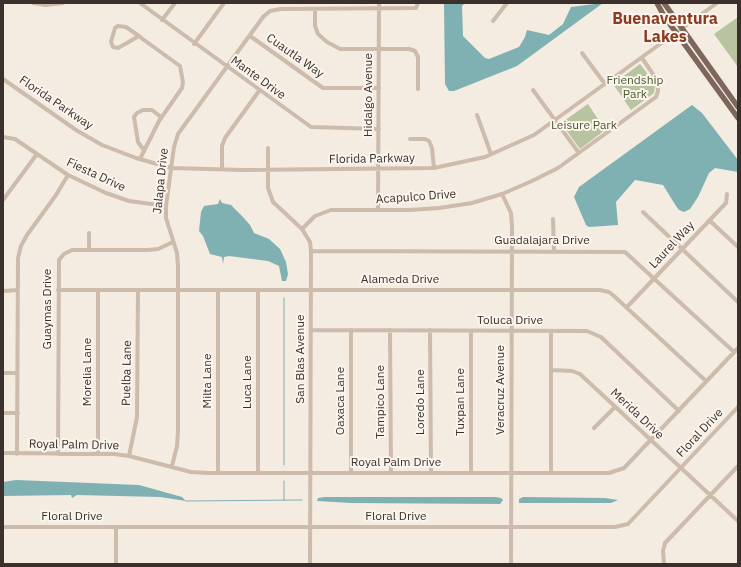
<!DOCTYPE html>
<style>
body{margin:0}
#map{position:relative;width:741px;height:567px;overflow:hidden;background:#f4ebe1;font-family:"IBM Plex Sans",sans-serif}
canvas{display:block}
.frame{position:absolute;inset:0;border:4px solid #3b302b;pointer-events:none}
</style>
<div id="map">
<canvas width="741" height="567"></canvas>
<div class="frame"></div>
</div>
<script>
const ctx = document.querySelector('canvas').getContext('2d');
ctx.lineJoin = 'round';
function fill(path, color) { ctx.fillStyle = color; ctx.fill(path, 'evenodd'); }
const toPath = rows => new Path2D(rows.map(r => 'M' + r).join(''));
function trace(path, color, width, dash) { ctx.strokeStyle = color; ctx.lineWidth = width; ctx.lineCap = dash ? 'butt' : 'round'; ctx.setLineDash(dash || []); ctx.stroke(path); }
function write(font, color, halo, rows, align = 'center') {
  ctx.font = font + ' "IBM Plex Sans",sans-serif'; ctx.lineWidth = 4; ctx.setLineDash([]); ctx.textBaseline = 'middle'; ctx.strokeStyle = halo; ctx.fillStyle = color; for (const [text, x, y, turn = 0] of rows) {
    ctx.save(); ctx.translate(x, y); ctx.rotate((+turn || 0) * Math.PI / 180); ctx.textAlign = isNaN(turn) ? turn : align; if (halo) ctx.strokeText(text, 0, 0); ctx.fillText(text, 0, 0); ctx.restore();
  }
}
const green = toPath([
 [738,17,738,67,714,34],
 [640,64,655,84,654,93,631,110,613,84],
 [588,104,605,130,580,149,561,123]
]);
const water = toPath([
 [444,3,465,3,462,6,463,36,485,58,489,59,519,47,525,37,527,30,549,35,563,24,571,7,603,3,517,66,454,91,449,91,445,84],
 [692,105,702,113,738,160,738,172,715,168,709,173,698,197,690,209,684,212,679,210,676,206,663,185,635,180,616,202,618,225,589,227,586,225,574,197,579,187],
 [220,199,222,203,231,205,242,216,250,225,254,233,269,239,280,249,286,262,288,274,286,281,282,281,279,266,268,261,229,256,224,257,223,264,222,257,210,254,203,236,199,231,201,212,204,206,218,204],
 [16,480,139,485,182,497,186,501,160,497,77,495,72,498,71,495,3,496,3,482],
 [325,497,495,497,501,498,503,500,500,504,351,503,317,501,318,498],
 [523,497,605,498,618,500,611,503,519,503,519,499]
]);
const stream = toPath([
 [284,298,284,465],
 [284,481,284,500],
 [186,501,302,500]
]);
const minor = toPath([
 [33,3,46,5,63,3],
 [140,3,311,127,379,129],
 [315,9,315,26,318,34,327,42,340,49,409,49,415,51,418,57,418,89],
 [162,20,175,3],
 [493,21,507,3],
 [139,36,118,48,113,47,111,42,115,28,118,26,126,27,139,36,144,40,180,66,183,82,182,88,159,121,140,159],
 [250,36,323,88,379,88],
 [194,44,224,3],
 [582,53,605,84],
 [3,79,76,130,102,145,136,158,171,168,243,170,434,168,485,157,534,135,717,3],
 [533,90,579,153],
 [477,115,491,154],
 [3,137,15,139,68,175,106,193,129,201,166,206],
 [410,139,425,139,429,141,432,148,434,168],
 [268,148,268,188,273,202,302,229,310,242,311,251,310,564],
 [143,149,138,142,134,117,137,113,143,110,152,110,161,117],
 [222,169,222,146,225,138,259,91],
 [502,194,511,213,512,226,511,564],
 [3,200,37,154],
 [378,210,379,3],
 [643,212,738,302],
 [553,219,554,251],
 [709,220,738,247],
 [302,229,315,216,331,210,410,210,439,208,472,203,502,194,532,181,558,168,656,97,658,91,657,80,642,58],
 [89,250,89,233],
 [311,251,625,252,734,352],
 [58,290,600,290,609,292,614,296,706,381],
 [258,290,258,473],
 [3,291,18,290],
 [627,307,726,203,727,194],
 [311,330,587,331,601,337,679,411],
 [351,330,351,473],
 [390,330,391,473],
 [430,330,431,473],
 [551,370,572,371,580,374,738,521],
 [3,373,17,373],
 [3,413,18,413],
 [594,428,615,407],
 [3,453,114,454,129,456,191,472,208,473,609,473,624,468,738,348],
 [17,454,18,258,21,246,27,235,56,195,68,175],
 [58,454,59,260,64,254,72,250,147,250,158,249,173,242],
 [98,454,98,290],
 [129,456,137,417,138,290],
 [172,466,177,446,178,432,178,266,177,253,166,218,166,206,174,147,178,134,263,17,270,11,280,9,416,8,418,3],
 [218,473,218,290],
 [471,473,471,331],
 [551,473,551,331],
 [3,527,615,527,628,524,738,407],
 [116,527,116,564],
 [664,564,663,551,665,543,738,466]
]);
const major = toPath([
 [657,3,664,16,738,118],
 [664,3,738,107]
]);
const streetNames = [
 ["Cuautla Way",295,56,35],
 ["Mante Drive",258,78,36],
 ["Hidalgo Avenue",369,95,-90],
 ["Florida Parkway",56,103,34],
 ["Florida Parkway",372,159,-1],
 ["Fiesta Drive",96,175,25],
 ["Jalapa Drive",161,181,-84],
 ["Acapulco Drive",416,197,-4],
 ["Guadalajara Drive",542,241],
 ["Laurel Way",672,245,-47],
 ["Alameda Drive",400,280],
 ["Guaymas Drive",48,309,-90],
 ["Toluca Drive",510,321],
 ["San Blas Avenue",301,359,-90],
 ["Morelia Lane",88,372,-90],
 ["Puelba Lane",127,373,-89],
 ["Milta Lane",208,381,-90],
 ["Luca Lane",248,382,-90],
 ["Veracruz Avenue",501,390,-90],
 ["Oaxaca Lane",341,401,-90],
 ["Tampico Lane",381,402,-90],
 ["Loredo Lane",421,402,-90],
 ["Tuxpan Lane",461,402,-90],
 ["Merida Drive",637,414,43],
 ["Floral Drive",700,433,-47],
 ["Royal Palm Drive",74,445,1],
 ["Royal Palm Drive",396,463],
 ["Floral Drive",72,517],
 ["Floral Drive",396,517]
];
const parkNames = [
 ["Friendship",635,81],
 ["Park",635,95],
 ["Leisure Park",584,126]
];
const districtNames = [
 ["Buenaventura",665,19],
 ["Lakes",665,37]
];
fill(green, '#b8c4a0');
fill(water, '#7fb0b2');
trace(stream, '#7fb0b2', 1);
trace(minor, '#cdbbac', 4);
trace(major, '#7d675c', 5.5);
write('12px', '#3b302b', '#fbf5ee', streetNames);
write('12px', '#4a5a2e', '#fbf5ee', parkNames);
write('bold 16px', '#8c3b22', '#fbf5ee', districtNames);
</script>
